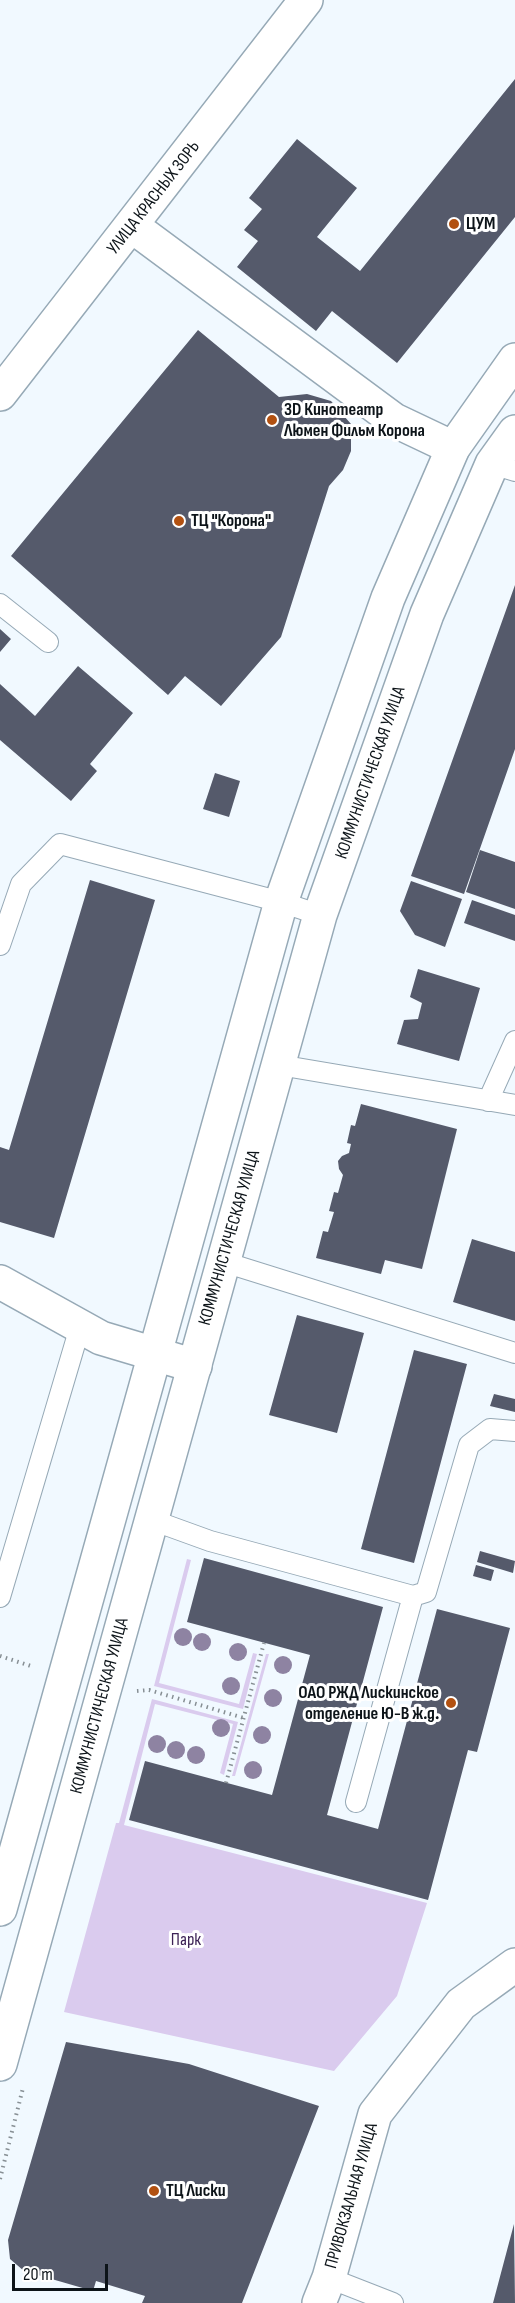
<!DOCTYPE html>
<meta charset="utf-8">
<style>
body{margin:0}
#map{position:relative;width:515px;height:2303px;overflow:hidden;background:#f1f9ff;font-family:"Sofia Sans Condensed",sans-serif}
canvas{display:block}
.scale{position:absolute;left:12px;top:2264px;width:96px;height:27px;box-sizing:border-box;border:3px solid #0d1419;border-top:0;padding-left:8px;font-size:18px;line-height:21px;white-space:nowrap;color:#0d1419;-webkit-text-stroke:4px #fff;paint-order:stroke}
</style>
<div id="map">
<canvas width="515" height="2303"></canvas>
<div class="scale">20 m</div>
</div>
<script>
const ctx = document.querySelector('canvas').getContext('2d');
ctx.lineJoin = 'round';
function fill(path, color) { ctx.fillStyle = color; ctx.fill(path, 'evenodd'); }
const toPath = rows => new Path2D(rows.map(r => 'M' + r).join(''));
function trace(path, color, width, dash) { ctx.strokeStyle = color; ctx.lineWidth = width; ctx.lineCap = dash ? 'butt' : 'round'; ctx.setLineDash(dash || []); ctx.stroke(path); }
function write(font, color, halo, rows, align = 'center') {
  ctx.font = font + ' "Sofia Sans Condensed",sans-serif'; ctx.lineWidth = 6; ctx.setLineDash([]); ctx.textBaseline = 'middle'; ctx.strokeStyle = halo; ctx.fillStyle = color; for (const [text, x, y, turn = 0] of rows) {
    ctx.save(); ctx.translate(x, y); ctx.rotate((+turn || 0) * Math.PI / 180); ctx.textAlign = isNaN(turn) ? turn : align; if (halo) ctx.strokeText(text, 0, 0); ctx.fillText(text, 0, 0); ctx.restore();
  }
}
const green = toPath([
 [187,1559,191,1560,159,1683,239,1704,253,1653,257,1654,243,1709,154,1686],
 [266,1654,269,1654,235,1776,232,1776],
 [152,1699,238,1722,224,1775,220,1773,233,1724,155,1704,124,1825,427,1903,397,1996,334,2071,64,2012,116,1823,119,1823]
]);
const building = toPath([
 [515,79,515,217,397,363,332,311,316,331,237,267,258,241,244,230,262,209,249,198,297,139,357,188,317,237,360,271],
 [198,330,279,397,307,394,331,401,351,424,351,451,343,470,329,486,281,637,221,706,185,676,168,695,11,556],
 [515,585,515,749,464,894,411,876],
 [0,629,11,639,0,652],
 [78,666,133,713,90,764,97,771,71,801,0,740,0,684,35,716],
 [215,773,240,781,229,817,203,809],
 [480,850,515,862,515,909,466,892],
 [90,880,155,900,54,1238,0,1222,0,1147,9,1150],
 [411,881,462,899,445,947,415,935,400,911],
 [472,900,515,915,515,941,464,923],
 [418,969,480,988,459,1061,397,1044,404,1020,418,1019,422,1003,410,997],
 [361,1104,457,1129,422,1269,385,1260,381,1274,316,1258,323,1231,328,1232,334,1212,329,1211,334,1192,338,1193,343,1175,339,1169,338,1161,342,1156,349,1153,351,1144,347,1143,351,1125,355,1126],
 [472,1239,515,1252,515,1321,453,1302],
 [297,1315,364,1333,337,1433,269,1415],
 [414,1350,467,1364,414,1563,361,1549],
 [494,1394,515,1399,515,1412,490,1406],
 [480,1551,515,1561,513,1573,477,1562],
 [204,1558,383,1607,327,1815,378,1829,437,1609,510,1628,477,1752,468,1750,428,1900,129,1820,145,1761,272,1795,310,1655,187,1622],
 [476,1565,494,1570,491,1581,473,1576],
 [66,2042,189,2064,319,2106,242,2303,142,2303,145,2296,96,2281,93,2291,24,2271,10,2259,8,2240],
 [514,2224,515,2303,493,2303]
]);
const path = toPath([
 [0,1656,34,1667],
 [137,1691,149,1690,244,1718],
 [226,1783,264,1643],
 [0,2179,23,2088]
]);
const service = toPath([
 [492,464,515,471],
 [0,604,48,642],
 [0,945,21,884,60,844,281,902,320,915],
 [279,1065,515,1105],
 [488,1101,515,1041],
 [224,1262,515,1353],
 [152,1520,210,1541,413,1596,356,1802],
 [413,1596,426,1592,469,1445,490,1429,515,1431],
 [0,1597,80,1327],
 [329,2278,393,2303]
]);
const minor = toPath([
 [132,226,394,420,453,448],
 [0,394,306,0],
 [0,1282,101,1338,195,1366],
 [319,2303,329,2278,375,2114,461,2004,515,1965]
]);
const secondary = toPath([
 [0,1909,281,902,388,598,453,448,515,360],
 [0,2064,320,915,427,614,492,464,515,432]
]);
const trees = [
 [183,1637],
 [202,1642],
 [238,1652],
 [283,1665],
 [231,1686],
 [273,1698],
 [221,1728],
 [262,1735],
 [157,1744],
 [176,1750],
 [196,1755],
 [253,1770]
];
const markers = [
 [454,224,6,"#b25111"],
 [272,420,6,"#b25111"],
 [179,521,6,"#b25111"],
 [451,1703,6,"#b25111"],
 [154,2191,6,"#b25111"]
];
const streetNames = [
 ["УЛИЦА КРАСНЫХ ЗОРЬ",154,198,-52],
 ["КОММУНИСТИЧЕСКАЯ УЛИЦА",371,773,-71],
 ["КОММУНИСТИЧЕСКАЯ УЛИЦА",230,1238,-74],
 ["КОММУНИСТИЧЕСКАЯ УЛИЦА",100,1706,-75],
 ["ПРИВОКЗАЛЬНАЯ УЛИЦА",352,2196,-74]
];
const poiNames = [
 ["ЦУМ",466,224],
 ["3D Кинотеатр",284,410],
 ["Люмен Фильм Корона",284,431],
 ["ТЦ \"Корона\"",191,521],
 ["ОАО РЖД Лискинское",439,1693,"right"],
 ["отделение Ю-В ж.д.",439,1714,"right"],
 ["ТЦ Лиски",166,2191]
];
const parkNames = [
 ["Парк",186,1940]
];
fill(green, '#dacbee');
fill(building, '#555a6b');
trace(service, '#96a9b6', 22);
trace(minor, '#96a9b6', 36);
trace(secondary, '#96a9b6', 36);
trace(path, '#878f94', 4, [1.5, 4.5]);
trace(service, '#fff', 20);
trace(minor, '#fff', 33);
trace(secondary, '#fff', 33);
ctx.fillStyle = '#8e83a2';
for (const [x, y] of trees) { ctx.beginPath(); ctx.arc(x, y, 9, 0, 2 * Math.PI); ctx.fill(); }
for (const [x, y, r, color] of markers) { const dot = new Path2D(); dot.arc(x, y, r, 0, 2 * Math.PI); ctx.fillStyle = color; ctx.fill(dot); trace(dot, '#fff', 2); }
write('18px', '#0d1419', '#fff', streetNames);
write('bold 18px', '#0d1419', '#fff', poiNames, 'left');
write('18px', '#3d2356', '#fff', parkNames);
</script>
